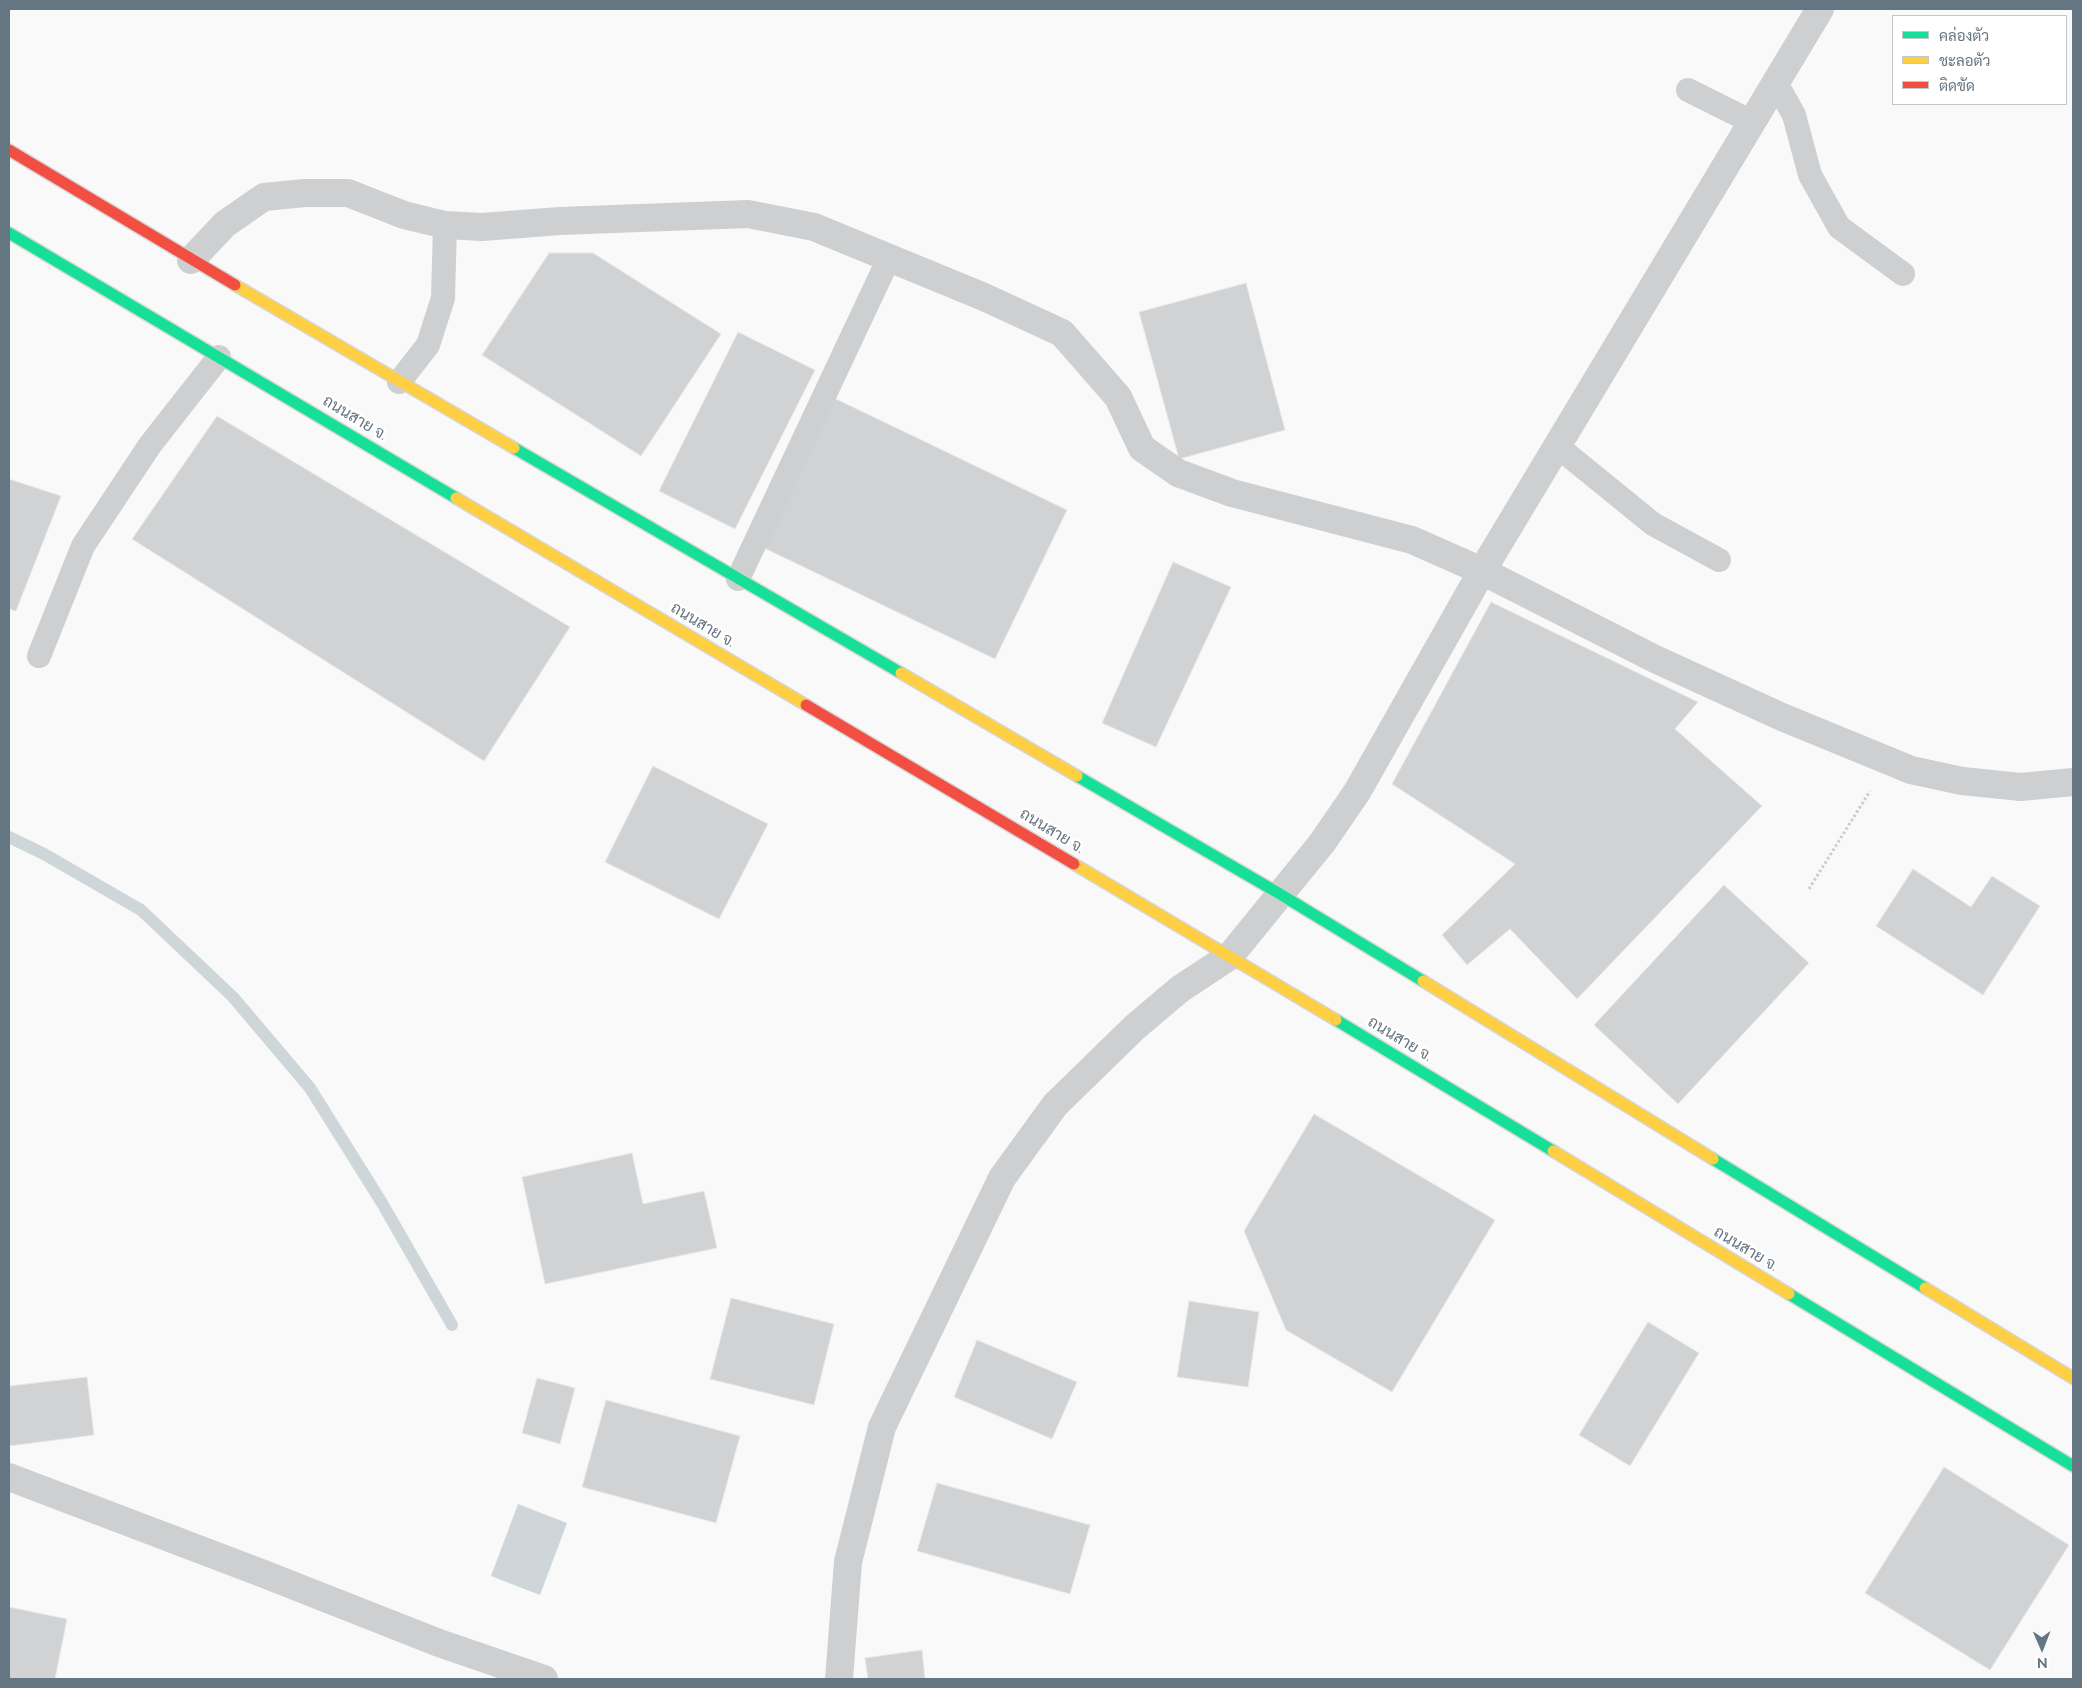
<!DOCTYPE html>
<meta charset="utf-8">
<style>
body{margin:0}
#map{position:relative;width:2082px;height:1688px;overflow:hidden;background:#f9f9f9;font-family:Raleway,Sarabun,sans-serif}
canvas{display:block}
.frame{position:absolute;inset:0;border:10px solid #657683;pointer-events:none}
.legend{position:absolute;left:1892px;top:15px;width:175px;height:90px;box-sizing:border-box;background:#fff;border:1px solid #c1c8cd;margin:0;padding:6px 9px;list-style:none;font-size:15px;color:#657683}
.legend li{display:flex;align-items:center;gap:10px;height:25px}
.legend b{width:25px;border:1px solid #c1c8cd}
.north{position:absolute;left:2017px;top:1623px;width:50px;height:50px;-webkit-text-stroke:4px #fff;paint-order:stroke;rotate:179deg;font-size:14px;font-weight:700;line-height:20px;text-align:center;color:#657683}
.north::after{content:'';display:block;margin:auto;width:18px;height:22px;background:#657683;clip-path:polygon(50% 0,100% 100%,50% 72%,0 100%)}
</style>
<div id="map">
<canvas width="2082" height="1688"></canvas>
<div class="frame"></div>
<ul class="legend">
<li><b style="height:6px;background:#16e098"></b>คล่องตัว</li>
<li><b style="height:6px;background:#ffcf43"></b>ชะลอตัว</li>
<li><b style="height:6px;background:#f24e42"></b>ติดขัด</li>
</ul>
<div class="north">N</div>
</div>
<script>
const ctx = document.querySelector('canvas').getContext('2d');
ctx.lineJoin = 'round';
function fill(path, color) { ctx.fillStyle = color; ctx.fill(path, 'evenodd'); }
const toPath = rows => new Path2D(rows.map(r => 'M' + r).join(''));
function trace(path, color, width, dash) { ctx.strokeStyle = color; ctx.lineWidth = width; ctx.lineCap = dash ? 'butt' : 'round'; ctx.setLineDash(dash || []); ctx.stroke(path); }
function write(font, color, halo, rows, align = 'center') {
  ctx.font = font + ' Raleway,Sarabun,sans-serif'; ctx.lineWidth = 5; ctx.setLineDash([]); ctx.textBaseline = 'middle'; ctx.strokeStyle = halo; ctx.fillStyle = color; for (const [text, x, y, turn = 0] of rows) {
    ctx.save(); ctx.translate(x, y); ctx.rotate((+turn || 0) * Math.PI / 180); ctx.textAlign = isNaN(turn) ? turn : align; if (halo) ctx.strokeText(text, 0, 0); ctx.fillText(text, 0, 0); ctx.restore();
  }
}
const water = toPath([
 [518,1504,567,1523,540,1595,491,1576]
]);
const stream = toPath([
 [9,837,44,854,141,910,233,997,310,1088,382,1203,452,1325]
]);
const building = toPath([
 [549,253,593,253,721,334,641,456,482,355,549,253],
 [1246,283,1285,430,1179,459,1139,312,1246,283],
 [738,332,815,370,735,529,659,491,738,332],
 [834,398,1067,510,995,659,762,547,834,398],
 [217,416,570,627,484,761,132,539,217,416],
 [9,479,61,496,16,611,9,609,9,479],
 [1173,562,1231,587,1156,747,1102,723,1173,562],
 [1491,602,1698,702,1675,729,1762,806,1577,999,1510,929,1467,965,1442,935,1515,864,1392,784,1491,602],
 [653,766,768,824,719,919,605,862,653,766],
 [1913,869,1971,907,1992,876,2040,906,1983,995,1876,926,1913,869],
 [1724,885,1809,963,1678,1104,1594,1025,1724,885],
 [1314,1114,1495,1220,1392,1392,1286,1330,1244,1231,1314,1114],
 [632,1153,643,1204,704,1191,717,1248,545,1284,522,1177,632,1153],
 [731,1298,834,1324,814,1405,710,1379,731,1298],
 [1189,1301,1259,1312,1248,1387,1177,1377,1189,1301],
 [1648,1322,1699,1353,1630,1466,1579,1435,1648,1322],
 [977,1340,1077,1382,1052,1439,954,1397,977,1340],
 [87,1377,94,1435,9,1446,9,1386,87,1377],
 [537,1378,575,1388,560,1444,522,1433,537,1378],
 [606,1400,740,1436,716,1523,582,1487,606,1400],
 [1944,1467,2069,1545,1990,1670,1865,1593,1944,1467],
 [937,1483,1090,1525,1070,1594,917,1551,937,1483],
 [9,1607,67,1619,55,1679,9,1679,9,1607],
 [922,1650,925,1679,868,1679,865,1658,922,1650]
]);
const path = toPath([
 [1809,889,1870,791]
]);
const lane = toPath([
 [1776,83,1794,115,1810,175,1839,227,1903,274],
 [1688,90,1752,122],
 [399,382,428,345,443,298,445,225],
 [1557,446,1653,524,1719,560],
 [738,579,889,258],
 [39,656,83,546,150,445,219,357]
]);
const street = toPath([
 [191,260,225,224,264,197,305,193,348,193,404,215,445,225,482,227,560,221,748,214,814,227,984,297,1062,333,1118,397,1142,448,1178,473,1232,493,1412,540,1482,571,1655,659,1782,717,1911,770,1962,781,2021,787,2073,782],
 [9,1477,264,1574,439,1643,544,1679],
 [839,1679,848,1562,882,1427,1002,1178,1055,1105,1135,1027,1180,989,1230,956,1322,843,1357,792,1482,571,1820,9]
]);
const fast = toPath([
 [9,233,456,498],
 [514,448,901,673],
 [1077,776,1280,894,1423,981],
 [1336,1020,1553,1151],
 [1713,1159,1925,1288],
 [1789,1294,2073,1466]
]);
const slow = toPath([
 [235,285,514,448],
 [456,498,806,705],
 [901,673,1077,776],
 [1074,864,1336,1020],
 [1423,981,1713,1159],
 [1553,1151,1789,1294],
 [1925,1288,2073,1378]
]);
const jam = toPath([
 [9,150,235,285],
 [806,705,1074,864]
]);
const streetNames = [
 ["ถนนสาย จ.",355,418,31],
 ["ถนนสาย จ.",703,625,31],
 ["ถนนสาย จ.",1052,831,31],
 ["ถนนสาย จ.",1400,1039,31],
 ["ถนนสาย จ.",1746,1249,31]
];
fill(water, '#ced6d9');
trace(stream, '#ced6d9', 12);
fill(building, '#d0d2d3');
trace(building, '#e8e8e8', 1);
trace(fast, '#d5d6d7', 14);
trace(slow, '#d5d6d7', 14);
trace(jam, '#d5d6d7', 14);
trace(path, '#cbcccd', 3, [2.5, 2.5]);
trace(lane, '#cecfd0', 24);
trace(street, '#cecfd0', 28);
trace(fast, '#16e098', 11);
trace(slow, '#ffcf43', 11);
trace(jam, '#f24e42', 11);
write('16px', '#657683', '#fff', streetNames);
</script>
